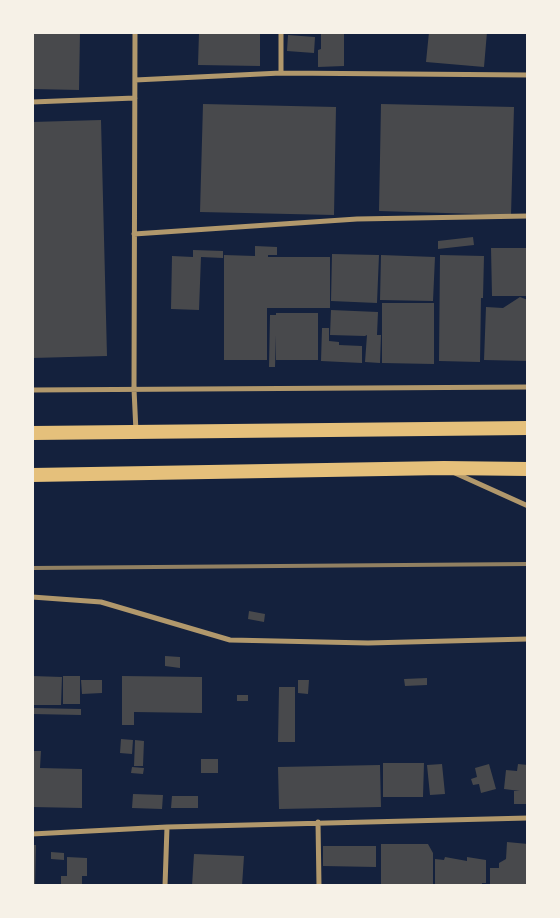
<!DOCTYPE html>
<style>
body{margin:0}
#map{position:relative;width:560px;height:918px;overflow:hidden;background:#14213d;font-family:"DejaVu Sans",sans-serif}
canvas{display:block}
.frame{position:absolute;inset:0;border:34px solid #f6f1e7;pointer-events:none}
</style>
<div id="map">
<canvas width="560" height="918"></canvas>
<div class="frame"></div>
</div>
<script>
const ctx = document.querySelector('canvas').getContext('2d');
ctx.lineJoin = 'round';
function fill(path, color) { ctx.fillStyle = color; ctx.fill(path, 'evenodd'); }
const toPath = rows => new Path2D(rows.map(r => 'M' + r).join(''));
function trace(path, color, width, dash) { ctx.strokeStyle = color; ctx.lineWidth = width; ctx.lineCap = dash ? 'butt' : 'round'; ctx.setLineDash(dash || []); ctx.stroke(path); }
const building = toPath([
 [32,32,80,32,79,90,32,89],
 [199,32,260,32,260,66,198,65],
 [321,32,344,32,344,66,318,67,318,50,321,49],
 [429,32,487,32,484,67,426,62],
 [288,35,315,37,314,53,287,51],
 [203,104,336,107,334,215,200,212],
 [381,104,514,107,511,215,379,211],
 [101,120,107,356,32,358,32,122],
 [473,237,474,245,438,249,438,241],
 [255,246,277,247,277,255,268,255,268,257,330,257,330,308,267,308,267,360,224,360,224,255,255,256],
 [491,248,528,248,528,296,492,296],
 [193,250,223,251,223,258,201,257,199,310,171,309,172,256,193,257],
 [332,254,379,255,377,303,331,301],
 [381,255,435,257,433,301,380,300],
 [440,255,484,256,483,298,481,298,480,362,439,361],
 [520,297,528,300,528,361,484,360,486,307,503,308],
 [382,303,434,303,434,364,382,363],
 [331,310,378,312,377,335,381,335,380,363,365,362,367,335,365,336,330,335],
 [276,313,318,313,318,360,276,360,276,335,275,367,269,367,270,315,276,315],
 [322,328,329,328,329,341,339,342,339,345,362,346,362,363,321,361],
 [249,611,265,614,264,622,248,619],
 [165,656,180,657,180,668,165,666],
 [32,676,62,677,61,705,32,705],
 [63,676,80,676,80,704,63,704],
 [122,676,202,677,202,713,134,712,134,725,122,725],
 [427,678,427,685,405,686,404,679],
 [81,680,102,680,102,693,82,694],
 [298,680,309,680,308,694,298,693],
 [279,687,295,687,295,742,278,742],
 [237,695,248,695,248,701,237,701],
 [32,708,81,709,81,715,32,714],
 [121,739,133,740,132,754,120,753],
 [135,740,144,741,143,766,134,766],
 [32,751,41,751,40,768,82,769,82,808,32,807],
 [201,759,218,759,218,773,201,773],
 [383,763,424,763,423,797,383,797],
 [442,764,445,794,430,795,427,765],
 [489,764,496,789,481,793,479,784,473,785,471,779,477,777,475,768],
 [518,764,528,765,528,804,514,804,514,791,520,791,504,789,506,770,517,771],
 [380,765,381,807,279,809,278,767],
 [132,767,144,768,143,774,131,773],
 [133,794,163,795,162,809,132,808],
 [172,796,198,796,198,808,171,808],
 [507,842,528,844,528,886,490,886,490,868,499,868,499,863,506,859],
 [381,844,428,844,433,853,433,886,381,886],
 [32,845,36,845,35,886,32,886],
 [323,846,376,846,376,867,323,866],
 [51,852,64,853,64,860,51,859],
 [194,854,244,856,242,886,192,886],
 [67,857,87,858,87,876,82,876,82,886,61,886,61,876,67,876],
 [445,857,467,861,467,857,486,860,486,883,482,883,482,886,435,886,435,859,444,860]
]);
const minor = toPath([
 [135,32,134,389,136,432],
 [281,73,281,32],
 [135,80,281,73,528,75],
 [32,102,135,98],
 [134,234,357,219,528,216],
 [32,390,528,387],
 [455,473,528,506],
 [32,597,101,602,230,640,368,643,528,639],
 [318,822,319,886],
 [32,834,167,827,528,818],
 [165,886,167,827]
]);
const trunk = toPath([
 [32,433,528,428],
 [32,475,444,468,528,469]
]);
const rail = toPath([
 [32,568,528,564]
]);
fill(building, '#48494c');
trace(minor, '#b1986c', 5);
trace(trunk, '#e5c07b', 14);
trace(rail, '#918062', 4);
</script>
